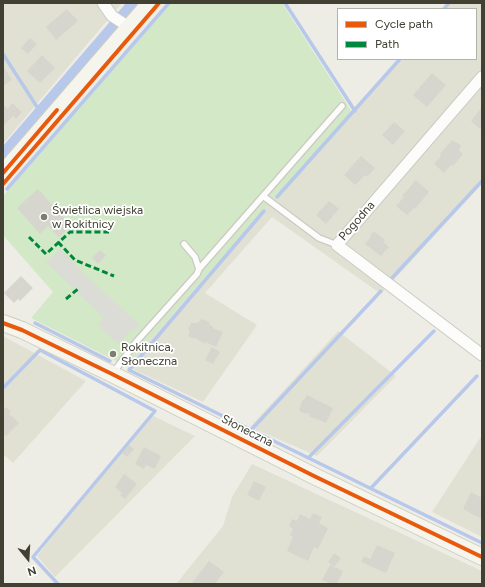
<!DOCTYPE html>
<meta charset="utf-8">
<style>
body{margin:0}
#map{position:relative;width:485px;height:587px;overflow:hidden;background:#edede6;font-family:Figtree,sans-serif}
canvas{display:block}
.frame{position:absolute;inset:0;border:4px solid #414033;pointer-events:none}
.legend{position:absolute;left:337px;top:8px;width:140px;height:52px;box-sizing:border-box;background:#fff;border:1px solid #b3b3ad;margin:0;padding:5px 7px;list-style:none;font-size:12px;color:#414033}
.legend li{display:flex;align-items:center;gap:8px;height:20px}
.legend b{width:20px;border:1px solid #b3b3ad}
.north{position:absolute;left:8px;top:539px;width:40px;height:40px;-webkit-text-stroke:3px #fff;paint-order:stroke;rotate:162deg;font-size:11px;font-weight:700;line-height:16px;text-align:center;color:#414033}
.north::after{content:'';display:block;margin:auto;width:14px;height:18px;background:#414033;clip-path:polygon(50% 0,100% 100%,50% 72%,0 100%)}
</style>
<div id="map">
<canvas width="485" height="587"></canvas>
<div class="frame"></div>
<ul class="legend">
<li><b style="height:5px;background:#e8590c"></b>Cycle path</li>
<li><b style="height:5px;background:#00873e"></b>Path</li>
</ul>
<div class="north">N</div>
</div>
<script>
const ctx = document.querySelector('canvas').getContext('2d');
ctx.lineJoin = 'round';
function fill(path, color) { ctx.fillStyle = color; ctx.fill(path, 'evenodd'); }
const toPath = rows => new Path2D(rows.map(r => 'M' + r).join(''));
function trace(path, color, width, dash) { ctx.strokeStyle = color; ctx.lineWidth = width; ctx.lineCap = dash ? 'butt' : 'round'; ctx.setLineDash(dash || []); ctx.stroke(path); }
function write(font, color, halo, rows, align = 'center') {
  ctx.font = font + ' Figtree,sans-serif'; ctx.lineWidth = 3.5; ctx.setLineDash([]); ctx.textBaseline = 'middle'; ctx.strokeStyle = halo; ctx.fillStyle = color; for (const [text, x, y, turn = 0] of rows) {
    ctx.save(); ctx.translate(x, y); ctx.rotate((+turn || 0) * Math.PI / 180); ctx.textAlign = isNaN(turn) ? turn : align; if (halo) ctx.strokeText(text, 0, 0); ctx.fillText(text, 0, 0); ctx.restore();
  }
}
const residential = toPath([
 [3,3,122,3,3,144],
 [446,3,482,3,482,184,381,294,272,217,205,293,257,325,203,402,126,366,398,59,476,59,476,9,441,9],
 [338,331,396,376,317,456,250,427],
 [3,336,86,381,13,463,3,454],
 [151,415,195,436,55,577,37,556],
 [482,435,482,537,432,512],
 [252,464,482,571,482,584,176,584,223,526,232,497]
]);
const green = toPath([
 [171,3,282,3,352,112,126,366,31,318,53,292,3,235,3,196]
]);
const parking = toPath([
 [61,249,83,273,140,325,134,332,132,330,118,344,98,325,104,318,46,262]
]);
const water = toPath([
 [126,3,139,3,3,160,3,146]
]);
const stream = toPath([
 [285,3,355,111],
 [444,9,449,3],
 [3,54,39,110],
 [7,189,169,3],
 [277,197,400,59],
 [264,211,129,370,482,543],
 [392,278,482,181],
 [35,323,110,361],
 [3,388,40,350,155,411,33,557,58,584],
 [251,430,381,291],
 [308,458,434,331],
 [371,488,477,376]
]);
const building = toPath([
 [67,9,78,21,56,40,46,27],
 [30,38,37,44,28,54,21,48],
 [42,55,55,68,40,83,27,71],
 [3,66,12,80,3,86],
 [432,73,446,85,427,107,413,95],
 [12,103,22,112,16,119,13,116,3,126,3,104,8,109],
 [482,107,482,127,480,129,471,121],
 [394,122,405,131,393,145,382,135],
 [452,140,461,145,459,150,463,154,453,166,451,165,444,173,434,164,441,156,440,154],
 [361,156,375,168,367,177,365,175,355,185,344,175],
 [416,180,429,192,415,209,414,208,407,215,396,206,404,197,402,196],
 [38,189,71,226,59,237,48,226,40,234,17,208],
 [329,201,339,209,326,224,316,215],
 [375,232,385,240,383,242,389,247,381,256,365,244,370,238,371,233],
 [100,250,106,255,98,264,92,258],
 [21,276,33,288,20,301,18,299,14,303,4,293],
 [201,319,207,321,210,323,209,324,213,327,213,328,223,332,216,347,206,342,205,344,195,338,194,339,188,336,190,330,188,330,191,323,197,323,199,322],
 [212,347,220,352,213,364,205,360],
 [307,395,333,408,326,423,309,416,310,414,306,413,306,414,299,411,302,401,304,400],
 [6,407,11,411,9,414,19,423,6,436,3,434,3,410],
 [129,445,134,449,127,457,122,453],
 [144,447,161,456,155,469,146,465,144,469,135,464],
 [124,474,137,484,125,499,120,495,122,493,115,487],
 [254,481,266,487,259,501,247,495],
 [471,492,482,498,482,519,463,509],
 [313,513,322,517,319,523,328,528,318,549,314,547,308,561,287,551,293,537,290,535,293,529,289,526,292,519,297,521,300,514,310,519],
 [377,545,395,553,386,573,361,562,364,556,370,559],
 [334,553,341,558,334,567,328,562],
 [209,561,224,572,215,584,191,584],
 [330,565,343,571,337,584,331,584,322,580]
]);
const lane = toPath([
 [263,196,319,238,337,245],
 [199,269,342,106],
 [113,373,137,341,197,274,199,269,195,257,184,244]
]);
const street = toPath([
 [103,3,112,16,129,27],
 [482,77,337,245,482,355]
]);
const secondary = toPath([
 [3,173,150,3],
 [3,323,22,330,112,374,314,476,482,557]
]);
const quiet = toPath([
 [29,237,46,254,70,232,109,232],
 [58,242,75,260,114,276],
 [66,299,79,288]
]);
const cycleway = toPath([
 [3,173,57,110],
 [3,184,159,3],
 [3,323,22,330,112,374,314,476,482,557]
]);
const markers = [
 [44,217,4,"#7d7d72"],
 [113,354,4,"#7d7d72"]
];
const poiNames = [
 ["Świetlica wiejska",52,210],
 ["w Rokitnicy",52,224],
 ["Rokitnica,",121,347],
 ["Słoneczna",121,361]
];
const streetNames = [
 ["Pogodna",357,221,-49],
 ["Słoneczna",247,431,27]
];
fill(residential, '#e1e1d3');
fill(green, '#d2e8c7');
fill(parking, '#dcdcd6');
fill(water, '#b8c8ea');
trace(stream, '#b8c8ea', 3.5);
fill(building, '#d6d6cf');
trace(lane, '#cbcac4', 8);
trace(street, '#cbcac4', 13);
trace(secondary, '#cdcdbf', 18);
trace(lane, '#fcfcfb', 5.5);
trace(street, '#fcfcfb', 11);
trace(secondary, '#f5f5ed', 16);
trace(quiet, '#00873e', 3, [6, 3]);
trace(cycleway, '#e8590c', 4);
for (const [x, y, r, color] of markers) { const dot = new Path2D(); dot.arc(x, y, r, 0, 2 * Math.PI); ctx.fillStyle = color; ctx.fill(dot); trace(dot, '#fff', 1.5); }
write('12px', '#414033', '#fff', poiNames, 'left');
write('12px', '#414033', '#fff', streetNames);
</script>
